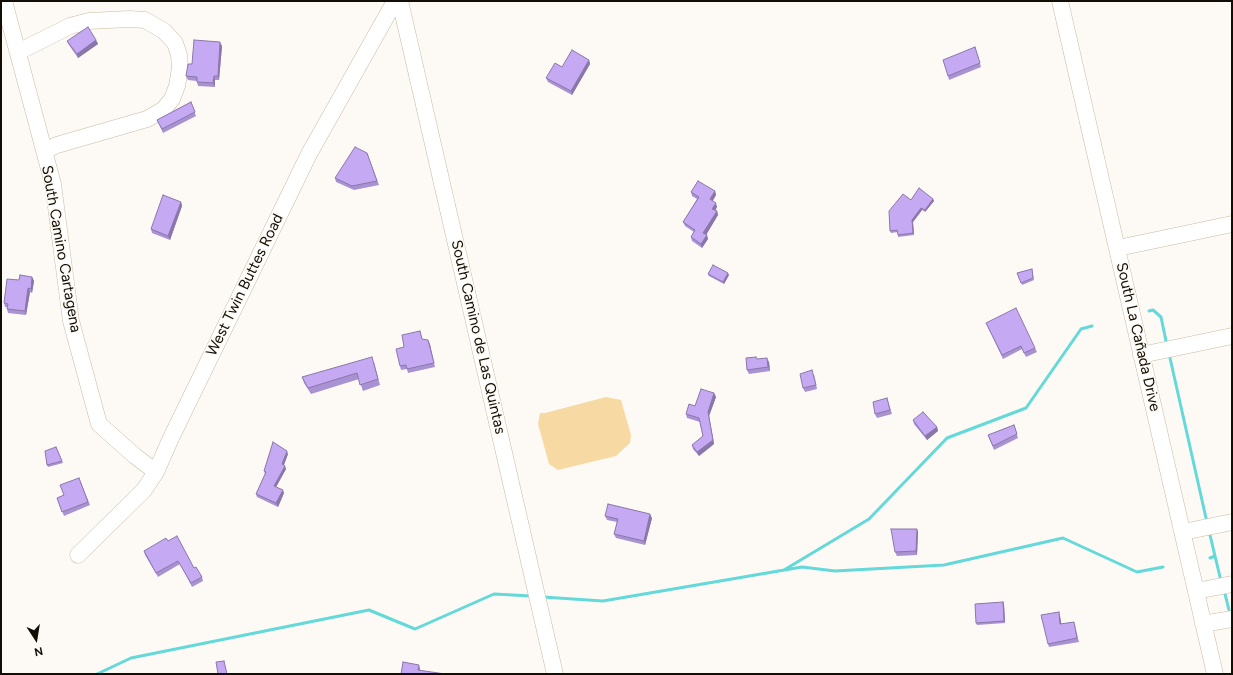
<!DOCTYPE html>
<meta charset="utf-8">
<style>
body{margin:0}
#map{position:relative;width:1233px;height:675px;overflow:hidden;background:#fdfaf5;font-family:Figtree,sans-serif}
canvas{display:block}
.frame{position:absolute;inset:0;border:2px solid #130e05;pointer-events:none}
.north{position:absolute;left:16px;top:619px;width:40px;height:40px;-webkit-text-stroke:3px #fdfaf5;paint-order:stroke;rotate:168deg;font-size:11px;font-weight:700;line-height:16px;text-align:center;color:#130e05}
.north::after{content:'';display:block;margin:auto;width:14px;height:18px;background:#130e05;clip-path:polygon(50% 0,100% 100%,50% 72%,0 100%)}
</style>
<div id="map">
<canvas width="1233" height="675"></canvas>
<div class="frame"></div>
<div class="north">N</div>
</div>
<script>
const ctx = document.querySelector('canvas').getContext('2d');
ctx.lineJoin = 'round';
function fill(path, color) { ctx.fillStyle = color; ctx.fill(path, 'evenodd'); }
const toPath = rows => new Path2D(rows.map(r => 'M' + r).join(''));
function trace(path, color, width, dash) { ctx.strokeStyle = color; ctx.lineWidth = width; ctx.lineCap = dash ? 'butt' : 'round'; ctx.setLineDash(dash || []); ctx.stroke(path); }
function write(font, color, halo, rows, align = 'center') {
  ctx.font = font + ' Figtree,sans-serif'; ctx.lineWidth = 3; ctx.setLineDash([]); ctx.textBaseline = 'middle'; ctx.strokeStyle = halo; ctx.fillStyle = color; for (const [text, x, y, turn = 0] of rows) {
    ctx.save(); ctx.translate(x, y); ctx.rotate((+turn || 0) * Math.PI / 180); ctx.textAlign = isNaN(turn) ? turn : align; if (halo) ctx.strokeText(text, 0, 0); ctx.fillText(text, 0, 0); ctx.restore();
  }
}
const green = toPath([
 [606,397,621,400,631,435,630,443,616,456,558,470,549,464,538,424,540,413,545,413]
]);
const stream = toPath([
 [1149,311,1153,310,1161,317,1166,341],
 [1170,358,1206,518],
 [1210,535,1215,556],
 [1210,558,1215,556,1220,577],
 [784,570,869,519,947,438,1026,408,1081,329,1092,326],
 [1225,594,1229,610],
 [543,597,603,601,802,567,835,571,944,565,1063,538,1137,572,1163,567],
 [97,674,131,658,369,610,415,629,494,594,531,596]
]);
const minor = toPath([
 [4,1,53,184,71,321,99,424,135,456,156,472],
 [400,1,555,674],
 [1060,1,1215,674],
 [18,52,70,26,89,21,129,19,145,20,164,31,175,43,179,55,180,68,177,86,172,99,163,110,147,119,57,145,44,151],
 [1118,248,1232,224],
 [1141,355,1232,336],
 [1183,532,1232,522],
 [78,555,144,490,156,472,170,440,309,154,395,1],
 [1196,591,1232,584],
 [1203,624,1232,619]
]);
const wall = toPath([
 [96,40,98,44,78,58,69,45,67,41],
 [222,46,219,80,215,80,215,87,198,86,197,82,197,81,188,80,186,76,192,64],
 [975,47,981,67,949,80,948,76],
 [589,60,590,64,572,95,548,82,546,78,562,67],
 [191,102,196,116,163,133,157,120],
 [367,153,379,185,354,190,336,182,335,178],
 [715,191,716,195,713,201,717,207,715,210,717,211,718,215,706,234,708,239,702,248,692,241,691,237,694,232,685,226,683,222,697,199,692,196,691,192],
 [933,199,934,201,925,212,922,210,913,222,914,235,898,237,898,232,891,233,890,231,911,200],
 [181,202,182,206,170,240,152,233,151,229],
 [1032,269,1034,280,1022,285,1017,273],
 [708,274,729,275,724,284,709,276],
 [32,277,34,281,32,293,30,292,26,315,8,313,7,309,7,307,5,307,4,303,19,280],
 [986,323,1035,348,1037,352,1026,357,1022,349,1003,359],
 [420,331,422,339,428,340,435,367,408,373,407,369,401,370,400,366,404,347],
 [757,359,769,362,770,371,749,374,747,370],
 [374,362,380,385,363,391,359,379,311,394,304,383,302,377],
 [814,374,817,389,805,392,803,388],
 [714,393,716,397,709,416,714,444,699,456,693,449,692,445,703,436,700,422,687,418,686,414,695,406],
 [887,398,892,414,877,418,875,414],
 [913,420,937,427,938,431,927,440,914,424],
 [1014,425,1018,438,994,450,988,435],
 [56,447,63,463,48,467,47,465],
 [288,454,284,465,286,469,276,487,284,493,278,507,257,497,256,494,265,474,264,471],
 [79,478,90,505,64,516,57,498,64,495],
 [605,516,652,518,645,545,616,538,614,534,617,522,607,520],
 [917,529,918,533,917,555,897,556,895,552],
 [168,541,194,568,202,577,203,581,192,587,180,564,158,577,145,555,144,551],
 [1003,602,1004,604,1005,623,977,625,976,623],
 [1059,612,1060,616,1061,624,1075,626,1079,642,1049,647,1048,644]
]);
const shadedWall = toPath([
 [96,40,98,44,78,58,77,54],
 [220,42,222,46,219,80,218,76],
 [589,60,590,64,572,95,571,91],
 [214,76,215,80,215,87,213,83],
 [715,191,716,195,711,203,710,199],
 [933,199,934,201,925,212,925,210],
 [181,202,182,206,170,240,168,236],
 [716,203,717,207,714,213,712,209],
 [921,208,922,210,913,222,914,235,913,233,912,220],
 [717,211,718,215,705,237,703,233],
 [707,235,708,239,702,248,701,244],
 [728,273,729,275,724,284,723,282],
 [32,277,34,281,32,293,31,289],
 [28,288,30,292,26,315,25,311],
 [428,340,430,344,435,367,434,363],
 [767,358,769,362,770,371,768,367],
 [714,393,716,397,709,416,714,444,699,456,697,452,713,440,708,412],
 [937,427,938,431,927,440,925,436],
 [287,451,288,454,283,467,282,464],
 [285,466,286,469,275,489,274,486],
 [283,490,284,493,278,507,276,503],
 [650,514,652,518,645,545,644,541],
 [917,529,918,533,917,555,916,551],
 [1003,602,1004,604,1005,623,1004,621],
 [1059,612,1060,616,1062,628,1060,624],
 [419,665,420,669,419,674,418,670]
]);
const building = toPath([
 [88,27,96,40,77,54,67,41,88,27],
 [194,40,220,42,218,76,214,76,213,83,197,82,197,77,186,76,188,64,192,64,194,40],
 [975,47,980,63,948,76,943,60,975,47],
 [572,50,589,60,571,91,546,78,555,63,562,67,572,50],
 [191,102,195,112,162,129,157,120,191,102],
 [355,147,367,153,377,181,352,186,335,178,355,147],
 [698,181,715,191,710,199,716,203,712,209,717,211,703,233,707,235,701,244,691,237,695,230,683,222,699,197,691,192,698,181],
 [919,188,933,199,925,210,921,208,912,220,913,233,898,235,897,230,890,231,889,211,903,194,911,200,919,188],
 [163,195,181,202,168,236,151,229,163,195],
 [713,265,728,273,723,282,708,274,713,265],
 [1032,269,1033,278,1021,283,1017,273,1032,269],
 [20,275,32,277,31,289,28,288,25,311,7,309,8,304,4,303,7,279,19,280,20,275],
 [1016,308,1035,348,1024,353,1021,346,1002,355,986,323,1016,308],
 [420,331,422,339,428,340,434,363,407,369,406,365,400,366,396,349,404,347,402,335,420,331],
 [372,357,378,379,360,385,357,373,308,388,302,377,372,357],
 [756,357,757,359,767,358,768,367,747,370,746,358,756,357],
 [812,370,816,385,803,388,800,374,812,370],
 [701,389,714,393,708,412,713,440,697,452,692,445,703,436,699,418,686,414,689,404,695,406,701,389],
 [887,398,890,410,875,414,873,402,887,398],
 [923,412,937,427,925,436,913,420,923,412],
 [1014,425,1017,434,993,446,988,435,1014,425],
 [273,442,287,451,282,464,285,466,274,486,283,490,276,503,256,494,266,472,264,471,273,442],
 [56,447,62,461,47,465,45,451,56,447],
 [79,478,88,502,62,512,57,498,64,495,60,485,79,478],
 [608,504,650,514,644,541,614,534,618,519,605,516,608,504],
 [891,529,917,529,916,551,895,552,891,529],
 [177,536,194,568,196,567,202,577,191,583,178,561,156,573,144,551,166,538,168,541,177,536],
 [1003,602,1004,621,976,623,975,604,1003,602],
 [1059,612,1060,624,1074,622,1077,638,1048,644,1041,615,1059,612],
 [224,661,227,674,218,674,216,662,224,661],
 [403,662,419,665,418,670,445,674,401,674,403,662]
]);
const streetNames = [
 ["South Camino Cartagena",61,249,80],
 ["West Twin Buttes Road",245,285,-64],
 ["South Camino de Las Quintas",478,337,77],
 ["South La Cañada Drive",1138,337,77]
];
fill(green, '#f7d9a3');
trace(stream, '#64d9d9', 3);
trace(minor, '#cabba0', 17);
trace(minor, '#fff', 16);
fill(wall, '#a992d1');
fill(shadedWall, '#8a77aa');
fill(building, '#c5aaf3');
trace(building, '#8a77aa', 1);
write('15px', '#130e05', '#fdfaf5', streetNames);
</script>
